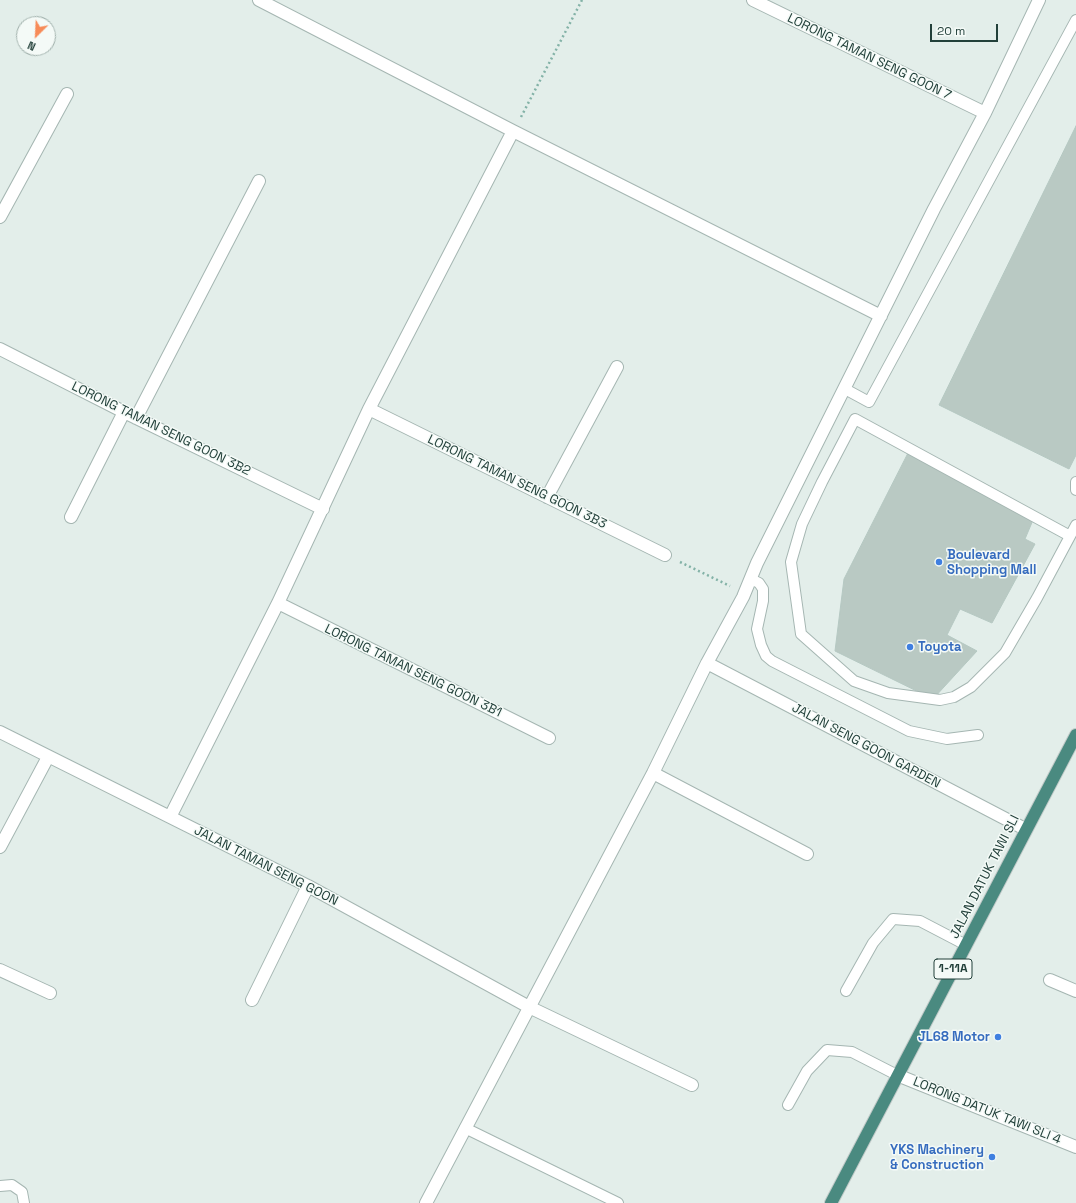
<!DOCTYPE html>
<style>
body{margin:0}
#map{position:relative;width:1076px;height:1203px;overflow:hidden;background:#e3eeea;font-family:"Space Grotesk",sans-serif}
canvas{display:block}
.north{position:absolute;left:16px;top:16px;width:40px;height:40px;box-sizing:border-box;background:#f4faf7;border:1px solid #a0b0ab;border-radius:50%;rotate:204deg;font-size:11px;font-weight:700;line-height:16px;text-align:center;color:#22403a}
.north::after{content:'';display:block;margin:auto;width:14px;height:18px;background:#f78b58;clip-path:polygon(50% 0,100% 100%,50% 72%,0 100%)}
.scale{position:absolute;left:930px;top:24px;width:68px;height:18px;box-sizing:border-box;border:2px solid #22403a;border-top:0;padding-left:5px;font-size:12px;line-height:14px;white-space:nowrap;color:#22403a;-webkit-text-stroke:3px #f4faf7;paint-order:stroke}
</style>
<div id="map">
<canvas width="1076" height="1203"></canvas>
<div class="north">N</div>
<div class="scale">20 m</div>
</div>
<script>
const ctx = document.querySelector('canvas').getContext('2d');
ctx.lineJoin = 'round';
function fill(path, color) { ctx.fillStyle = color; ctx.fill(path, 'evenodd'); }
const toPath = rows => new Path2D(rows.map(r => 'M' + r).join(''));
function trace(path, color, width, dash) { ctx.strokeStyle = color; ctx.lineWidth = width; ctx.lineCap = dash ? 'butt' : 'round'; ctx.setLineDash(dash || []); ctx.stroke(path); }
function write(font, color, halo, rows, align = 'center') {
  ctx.font = font + ' "Space Grotesk",sans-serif'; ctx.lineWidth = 3; ctx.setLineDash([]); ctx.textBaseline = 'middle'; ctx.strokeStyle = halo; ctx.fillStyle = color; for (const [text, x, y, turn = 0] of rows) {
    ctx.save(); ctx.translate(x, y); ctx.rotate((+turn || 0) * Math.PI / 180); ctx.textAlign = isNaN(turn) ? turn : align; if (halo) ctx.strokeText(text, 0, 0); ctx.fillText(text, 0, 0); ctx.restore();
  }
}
const building = toPath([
 [1076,126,1076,455,1069,469,939,405,1076,126],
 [908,453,1033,520,1025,539,1035,544,992,623,960,609,947,635,977,651,933,699,835,651,844,579,908,453]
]);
const path = toPath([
 [521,117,582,0],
 [680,562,730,586]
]);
const service = toPath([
 [845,389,869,402,1076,20],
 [1076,482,1076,490],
 [1070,536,855,419,822,482,802,524,791,562,801,634,854,681,888,693,940,700,954,697,971,687,1005,653,1037,598,1076,525],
 [751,579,759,583,763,589,763,601,757,629,761,645,766,656,772,661,909,731,947,739,978,735],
 [846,991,873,943,893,919,920,921,966,945],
 [788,1105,807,1071,827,1050,852,1052,897,1075],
 [465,1128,618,1203],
 [0,1186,12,1185,22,1192,24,1203]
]);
const minor = toPath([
 [259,0,513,131,881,316],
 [753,0,985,113],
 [0,217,67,94],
 [0,349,124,412,323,509],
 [369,409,665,555],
 [136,418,259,181],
 [547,497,617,367],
 [71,517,124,412],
 [278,603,549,738],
 [707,663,1025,829],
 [0,732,308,886,529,1007,692,1085],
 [653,773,807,854],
 [170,817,278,603,369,409,513,131],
 [0,847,48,757],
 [0,970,50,993],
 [1050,980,1076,991],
 [252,1000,308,886],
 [897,1075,1076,1147],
 [426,1203,653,773,707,663,743,597,757,563,934,209,985,113,1039,0]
]);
const trunk = toPath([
 [831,1203,1076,735]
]);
const markers = [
 [939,562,4,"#3f7fe0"],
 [910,647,4,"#3f7fe0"],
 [998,1037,4,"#3f7fe0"],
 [992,1157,4,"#3f7fe0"]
];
const shields = [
 [953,969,38]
];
const shieldNames = [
 ["1-11A",953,969]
];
const streetNames = [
 ["LORONG TAMAN SENG GOON 7",869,57,26],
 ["LORONG TAMAN SENG GOON 3B2",161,429,26],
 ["LORONG TAMAN SENG GOON 3B3",517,482,26],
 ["LORONG TAMAN SENG GOON 3B1",413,671,26],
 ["JALAN SENG GOON GARDEN",866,746,28],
 ["JALAN TAMAN SENG GOON",266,866,27],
 ["JALAN DATUK TAWI SLI",985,877,-63],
 ["LORONG DATUK TAWI SLI 4",987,1111,22]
];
const shopNames = [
 ["Boulevard",947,555],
 ["Shopping Mall",947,570],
 ["Toyota",918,647],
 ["JL68 Motor",990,1037,"right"],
 ["YKS Machinery",984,1150,"right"],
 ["& Construction",984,1165,"right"]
];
fill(building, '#b9c9c3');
trace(building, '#b5c8c2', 1);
trace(service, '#a5b6b2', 12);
trace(minor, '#a5b6b2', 14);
trace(trunk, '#c1cac8', 14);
trace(path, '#83b2a7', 2.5, [2, 3]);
trace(service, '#fff', 10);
trace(minor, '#fff', 12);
trace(trunk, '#4a8a80', 12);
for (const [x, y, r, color] of markers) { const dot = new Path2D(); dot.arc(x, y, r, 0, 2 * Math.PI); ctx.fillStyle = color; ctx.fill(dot); trace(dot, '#f4faf7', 1.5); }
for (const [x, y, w] of shields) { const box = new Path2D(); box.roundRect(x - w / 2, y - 10, w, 20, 3); ctx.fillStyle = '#f4faf7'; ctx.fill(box); trace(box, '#22403a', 1); }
write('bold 12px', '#22403a', null, shieldNames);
write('13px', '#22403a', '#f4faf7', streetNames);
write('bold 13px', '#366cbe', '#f4faf7', shopNames, 'left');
</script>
